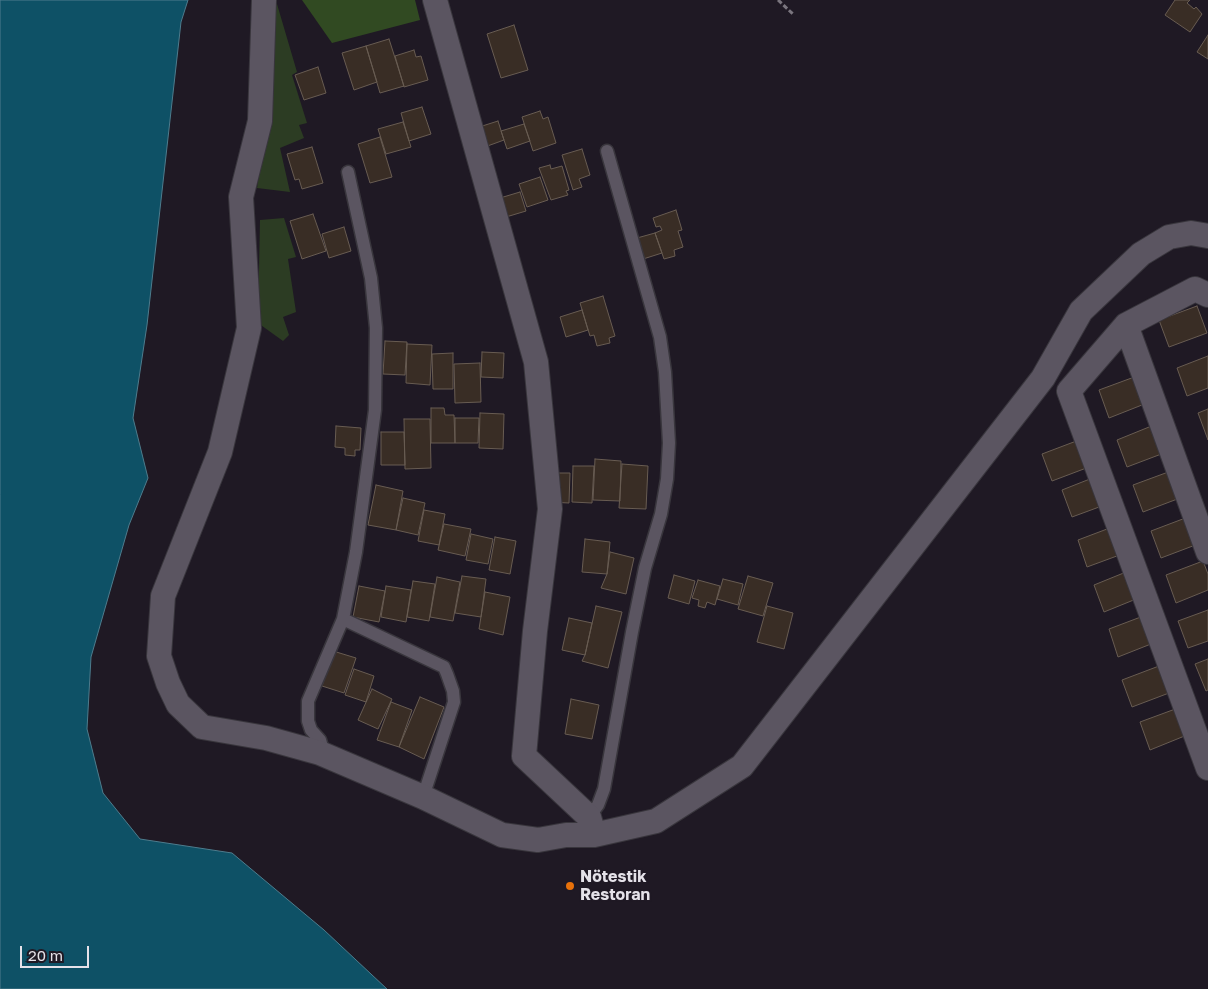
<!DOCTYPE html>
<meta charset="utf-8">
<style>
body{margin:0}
#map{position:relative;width:1208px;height:989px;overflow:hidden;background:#1f1924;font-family:"Golos Text",sans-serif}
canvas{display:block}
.scale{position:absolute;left:20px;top:946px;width:69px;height:22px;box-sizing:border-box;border:2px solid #e5e2e9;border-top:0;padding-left:6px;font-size:15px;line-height:18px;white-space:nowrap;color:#e5e2e9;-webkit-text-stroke:4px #1f1924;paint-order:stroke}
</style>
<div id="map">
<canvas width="1208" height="989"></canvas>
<div class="scale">20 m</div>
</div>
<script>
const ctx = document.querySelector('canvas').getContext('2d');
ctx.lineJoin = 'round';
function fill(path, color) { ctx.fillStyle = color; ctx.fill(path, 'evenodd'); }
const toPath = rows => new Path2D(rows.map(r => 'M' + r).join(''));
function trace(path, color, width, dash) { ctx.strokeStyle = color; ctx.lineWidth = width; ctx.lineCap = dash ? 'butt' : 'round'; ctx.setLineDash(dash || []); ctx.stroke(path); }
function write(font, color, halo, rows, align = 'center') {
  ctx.font = font + ' "Golos Text",sans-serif'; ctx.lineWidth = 4; ctx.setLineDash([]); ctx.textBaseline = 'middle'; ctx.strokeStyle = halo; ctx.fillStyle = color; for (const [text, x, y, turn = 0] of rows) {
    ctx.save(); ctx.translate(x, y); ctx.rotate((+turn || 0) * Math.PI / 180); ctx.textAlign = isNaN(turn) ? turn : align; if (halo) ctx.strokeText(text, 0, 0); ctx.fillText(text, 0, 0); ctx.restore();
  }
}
const green = toPath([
 [277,4,297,72,292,75,307,123,299,125,304,138,280,148,290,192,257,188,268,120,274,5],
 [284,218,296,257,288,259,296,312,283,317,289,335,283,341,258,323,260,220]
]);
const forest = toPath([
 [302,0,415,0,420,20,332,43]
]);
const water = toPath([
 [0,0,188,0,181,22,147,325,133,418,148,478,129,525,91,657,87,729,103,793,140,839,232,853,324,930,387,989,0,989,0,0]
]);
const building = toPath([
 [1175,0,1190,0,1187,3,1194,9,1196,7,1202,14,1190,32,1165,15,1175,0],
 [514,25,528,70,501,78,487,34,514,25],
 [1208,35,1208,59,1197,52,1208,35],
 [389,39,404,86,380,93,366,46,389,39],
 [366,46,377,82,354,90,342,53,366,46],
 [414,50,416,57,421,56,428,80,404,87,395,56,414,50],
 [318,67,326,93,304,100,295,75,318,67],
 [422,107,431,134,409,141,401,113,422,107],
 [540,111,543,119,548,117,556,143,533,151,522,117,540,111],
 [498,121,504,140,482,148,476,128,498,121],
 [403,122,411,147,386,154,378,129,403,122],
 [524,124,530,141,507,149,501,131,524,124],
 [380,137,392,177,370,183,358,144,380,137],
 [312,147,323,183,302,189,299,179,295,180,287,154,312,147],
 [582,149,590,175,579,179,582,187,573,190,562,155,582,149],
 [550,165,551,169,562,166,569,190,566,191,568,195,551,200,539,168,550,165],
 [540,177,548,200,527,207,519,184,540,177],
 [520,192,526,211,506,217,500,198,520,192],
 [676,210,682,230,678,231,683,247,674,250,675,256,664,259,655,233,662,230,660,226,656,227,653,218,676,210],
 [313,214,326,251,302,259,290,221,313,214],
 [344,227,351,251,329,258,322,234,344,227],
 [655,233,662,253,640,260,637,238,655,233],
 [603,296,615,336,609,338,610,343,597,346,594,335,590,336,580,303,603,296],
 [1197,306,1207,333,1169,347,1159,320,1197,306],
 [582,310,588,330,566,337,560,317,582,310],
 [385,341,407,342,405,375,383,374,385,341],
 [407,344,432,345,430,385,406,383,407,344],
 [482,352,504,353,503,378,481,377,482,352],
 [453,353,453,389,433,389,432,354,453,353],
 [1208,356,1208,388,1187,396,1177,368,1208,356],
 [480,363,481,402,455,403,454,364,480,363],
 [1137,376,1147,403,1109,418,1099,390,1137,376],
 [431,408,444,408,445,415,454,415,455,443,431,443,431,408],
 [1208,409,1208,440,1198,413,1208,409],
 [480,413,504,414,503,449,479,448,480,413],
 [455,418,479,418,478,443,455,443,455,418],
 [404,419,430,419,431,468,405,469,404,419],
 [1154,425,1164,453,1127,467,1117,440,1154,425],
 [336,426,361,428,360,450,355,450,355,456,345,455,345,448,335,447,336,426],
 [381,432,404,432,405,465,381,465,381,432],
 [1079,440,1089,467,1052,481,1042,454,1079,440],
 [595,459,621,461,620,501,593,500,595,459],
 [622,464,648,466,646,509,619,508,622,464],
 [573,466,594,466,592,503,572,502,573,466],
 [1171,471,1180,498,1143,512,1133,485,1171,471],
 [550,473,570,473,569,503,549,502,550,473],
 [1100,475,1110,503,1072,517,1062,490,1100,475],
 [376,485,403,491,396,530,368,525,376,485],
 [403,498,425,503,418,535,396,530,403,498],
 [424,510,445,514,439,545,418,541,424,510],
 [1188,517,1198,544,1161,558,1151,531,1188,517],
 [444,524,471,529,465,556,438,550,444,524],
 [1115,526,1125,553,1087,567,1078,540,1115,526],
 [471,534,493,539,488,564,466,560,471,534],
 [495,537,516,541,510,574,489,570,495,537],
 [585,539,610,542,607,574,582,572,585,539],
 [610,552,634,558,626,594,601,588,607,574,610,552],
 [1203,561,1208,574,1208,590,1176,603,1166,575,1203,561],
 [1131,570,1141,597,1104,612,1094,585,1131,570],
 [674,575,695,581,689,604,668,598,674,575],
 [462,576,486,579,481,617,455,613,462,576],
 [748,576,773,583,763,616,738,609,748,576],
 [437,577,460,582,453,621,430,617,437,577],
 [723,579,743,584,738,605,717,599,723,579],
 [698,580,720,586,715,605,707,602,705,608,698,606,699,600,692,598,698,580],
 [413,581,435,584,429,621,407,617,413,581],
 [359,586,385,591,379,622,353,617,359,586],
 [386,586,411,590,406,622,381,617,386,586],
 [485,592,510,597,503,635,479,629,485,592],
 [596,606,622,612,608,668,582,661,585,655,596,606],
 [767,606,793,613,784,649,757,642,767,606],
 [1208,610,1208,641,1188,648,1178,621,1208,610],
 [1146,615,1156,642,1118,657,1109,629,1146,615],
 [569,618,592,623,585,655,562,650,569,618],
 [333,651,356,658,344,693,322,686,333,651],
 [1208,659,1208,690,1206,691,1195,664,1208,659],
 [1159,666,1169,693,1132,707,1122,680,1159,666],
 [354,669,374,676,366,702,345,695,354,669],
 [372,689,392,699,378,729,358,720,372,689],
 [420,697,444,707,424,759,399,747,420,697],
 [571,699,599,705,592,739,565,734,571,699],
 [391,702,412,710,399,747,377,740,391,702],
 [1178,708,1187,735,1150,750,1140,722,1178,708]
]);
const path = toPath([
 [778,0,794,15]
]);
const lane = toPath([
 [343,619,444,667,447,674,453,691,454,702,423,797],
 [320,753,322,747,320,740,311,730,308,721,308,701,343,619,356,552,375,410,376,328,371,278,348,172],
 [589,817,598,805,604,789,632,632,645,568,661,514,667,479,669,443,665,372,660,337,607,151]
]);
const street = toPath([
 [264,0,260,121,241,197,249,328,220,452,163,596,159,656,168,683,178,704,202,727,266,738,320,753,423,797,502,835,538,840,566,835,594,835,656,821,742,766,1043,378,1081,311,1141,254,1169,237,1191,233,1208,236],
 [435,0,536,362,550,509,535,631,524,756,589,817,594,835],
 [1208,295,1195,289,1126,325,1069,391,1208,768],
 [1126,325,1208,552]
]);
const markers = [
 [570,886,5,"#e8710a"]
];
const poiNames = [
 ["Nötestik",580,877],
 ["Restoran",580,895]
];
fill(green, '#2c3c23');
fill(forest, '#314a22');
fill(water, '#0e5166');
trace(water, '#4e7c8d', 1);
fill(building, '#392d25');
trace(building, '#685c52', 1);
trace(lane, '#39363d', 15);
trace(street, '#39363d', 26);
trace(path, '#7a757e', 3, [5, 2.5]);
trace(lane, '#5b5561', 12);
trace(street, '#5b5561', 24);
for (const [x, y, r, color] of markers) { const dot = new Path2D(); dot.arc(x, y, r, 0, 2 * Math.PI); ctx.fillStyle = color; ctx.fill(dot); trace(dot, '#1f1924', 2); }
write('bold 16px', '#e5e2e9', '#1f1924', poiNames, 'left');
</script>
